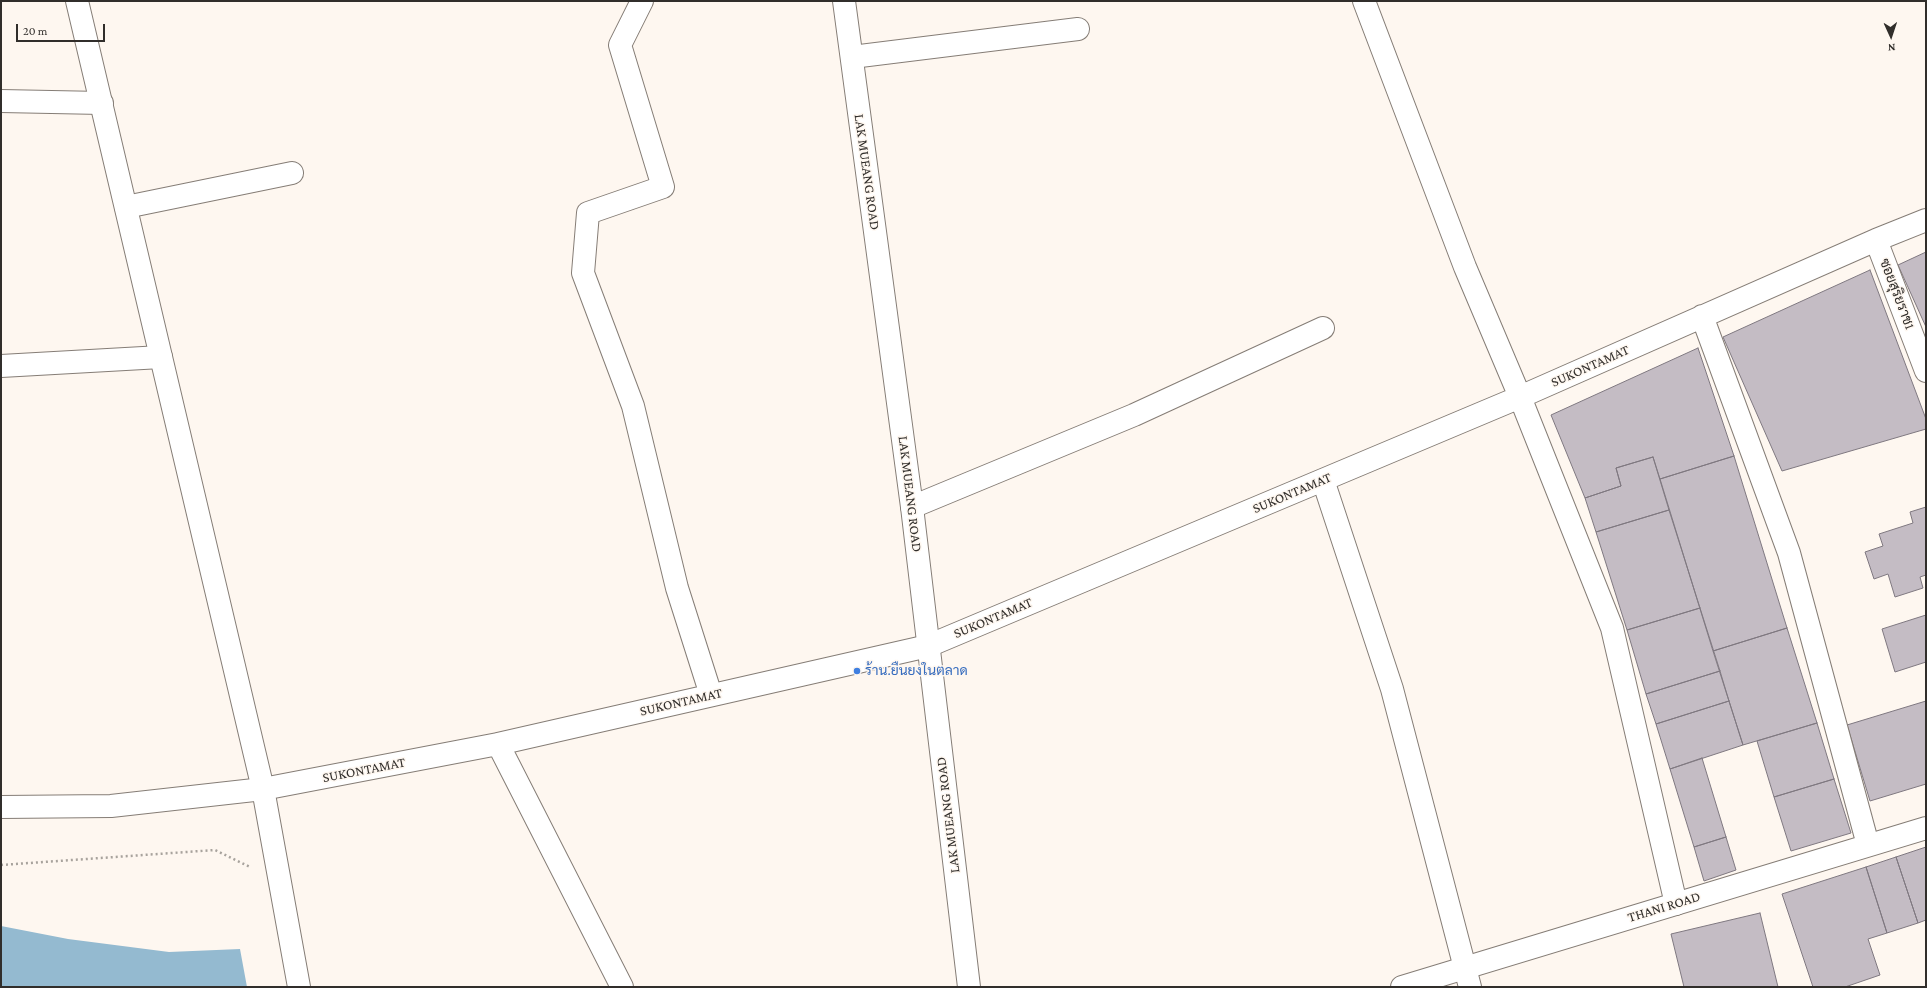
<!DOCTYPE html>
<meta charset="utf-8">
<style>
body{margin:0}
#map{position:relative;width:1927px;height:988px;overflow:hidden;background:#fef7f0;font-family:"Crimson Pro",serif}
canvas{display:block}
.frame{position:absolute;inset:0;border:2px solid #312e2b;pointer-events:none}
.north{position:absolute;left:1871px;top:16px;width:40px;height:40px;-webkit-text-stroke:3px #fef7f0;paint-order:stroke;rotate:177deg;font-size:11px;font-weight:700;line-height:16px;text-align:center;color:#312e2b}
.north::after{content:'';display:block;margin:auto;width:14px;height:18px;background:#312e2b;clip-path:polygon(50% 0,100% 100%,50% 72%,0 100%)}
.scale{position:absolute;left:16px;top:24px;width:89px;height:18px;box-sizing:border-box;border:2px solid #312e2b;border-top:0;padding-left:5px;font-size:12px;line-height:14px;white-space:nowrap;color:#312e2b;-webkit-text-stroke:3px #fef7f0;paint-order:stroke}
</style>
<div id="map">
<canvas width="1927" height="988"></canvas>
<div class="frame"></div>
<div class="north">N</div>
<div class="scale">20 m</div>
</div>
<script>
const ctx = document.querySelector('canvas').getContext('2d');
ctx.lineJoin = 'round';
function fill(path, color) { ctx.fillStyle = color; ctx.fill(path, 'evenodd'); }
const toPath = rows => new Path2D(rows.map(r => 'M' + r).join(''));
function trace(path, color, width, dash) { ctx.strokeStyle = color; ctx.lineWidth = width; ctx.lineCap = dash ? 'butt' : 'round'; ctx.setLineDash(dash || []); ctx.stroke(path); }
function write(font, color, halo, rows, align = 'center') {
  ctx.font = font + ' "Crimson Pro",Sarabun,serif'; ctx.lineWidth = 3; ctx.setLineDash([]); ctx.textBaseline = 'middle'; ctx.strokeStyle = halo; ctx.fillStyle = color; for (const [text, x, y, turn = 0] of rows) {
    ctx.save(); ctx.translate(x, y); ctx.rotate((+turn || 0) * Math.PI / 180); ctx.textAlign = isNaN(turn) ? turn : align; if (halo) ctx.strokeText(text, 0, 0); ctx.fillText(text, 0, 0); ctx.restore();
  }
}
const water = toPath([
 [1,926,68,939,169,952,240,949,247,987,1,987]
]);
const building = toPath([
 [1926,252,1926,327,1898,265,1926,252],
 [1870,270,1926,419,1926,429,1782,471,1723,337,1870,270],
 [1698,348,1734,456,1660,479,1653,457,1616,468,1621,486,1585,498,1551,415,1698,348],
 [1734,456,1787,628,1713,651,1660,479,1734,456],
 [1653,457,1669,510,1596,532,1585,498,1621,486,1616,468,1653,457],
 [1926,507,1926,575,1920,577,1923,588,1895,597,1888,574,1874,579,1865,552,1883,546,1879,534,1913,523,1910,512,1926,507],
 [1669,510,1700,608,1627,630,1596,532,1669,510],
 [1700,608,1720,671,1646,694,1627,630,1700,608],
 [1926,615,1926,662,1895,672,1882,629,1926,615],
 [1787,628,1817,723,1743,745,1713,651,1787,628],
 [1720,671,1729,701,1656,724,1646,694,1720,671],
 [1729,701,1743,745,1670,769,1656,724,1729,701],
 [1926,701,1926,784,1870,801,1847,725,1926,701],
 [1817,723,1834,779,1774,797,1757,741,1817,723],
 [1702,758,1726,837,1694,847,1670,769,1702,758],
 [1834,779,1851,833,1791,851,1774,797,1834,779],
 [1726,837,1736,870,1704,881,1694,847,1726,837],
 [1926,847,1926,920,1918,923,1896,857,1926,847],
 [1896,857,1918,923,1887,933,1866,867,1896,857],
 [1866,867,1887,933,1868,939,1880,975,1845,987,1813,987,1782,894,1866,867],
 [1760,913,1778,987,1684,987,1671,934,1760,913]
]);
const path = toPath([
 [1,865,215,850,250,867]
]);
const street = toPath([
 [642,1,620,45,663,187,588,213,583,273,633,406,677,588,711,695],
 [1364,1,1465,267,1520,397,1612,628,1676,904],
 [852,57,1078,29],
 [1,101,102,103],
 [126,207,292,173],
 [1876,240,1926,371],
 [1702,316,1789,553,1868,845],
 [1,366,161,357],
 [1323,480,1392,689,1470,987],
 [912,507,1134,415,1323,328],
 [498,744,622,987],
 [1,807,111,806,263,789,498,744,928,646,1520,397,1876,240,1926,220]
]);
const secondary = toPath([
 [77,1,263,789,299,987],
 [844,1,912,507,969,987],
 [1402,987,1926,828]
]);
const markers = [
 [857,671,4,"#3f7fe0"]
];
const streetNames = [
 ["LAK MUEANG ROAD",867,172,82],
 ["ซอยสุริยราช1",1897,294,69],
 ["SUKONTAMAT",1590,366,-24],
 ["SUKONTAMAT",1292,493,-23],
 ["LAK MUEANG ROAD",910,494,83],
 ["SUKONTAMAT",993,618,-23],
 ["SUKONTAMAT",681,702,-13],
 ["SUKONTAMAT",364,770,-11],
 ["LAK MUEANG ROAD",948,815,-97],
 ["THANI ROAD",1664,907,-17]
];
const shopNames = [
 ["ร้าน.ยืนยงในตลาด",865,671]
];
fill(water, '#94bad0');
fill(building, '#c4bcc4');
trace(building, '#7f7880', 1);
trace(street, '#857d76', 24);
trace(secondary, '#857d76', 24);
trace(path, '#a8a39d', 2.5, [2, 3]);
trace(street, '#fff', 22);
trace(secondary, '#fff', 22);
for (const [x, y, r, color] of markers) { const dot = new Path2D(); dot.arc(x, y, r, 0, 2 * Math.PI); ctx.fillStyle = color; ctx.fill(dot); trace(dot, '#fef7f0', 1.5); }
write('14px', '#312e2b', '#fef7f0', streetNames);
write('14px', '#366cbe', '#fef7f0', shopNames, 'left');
</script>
